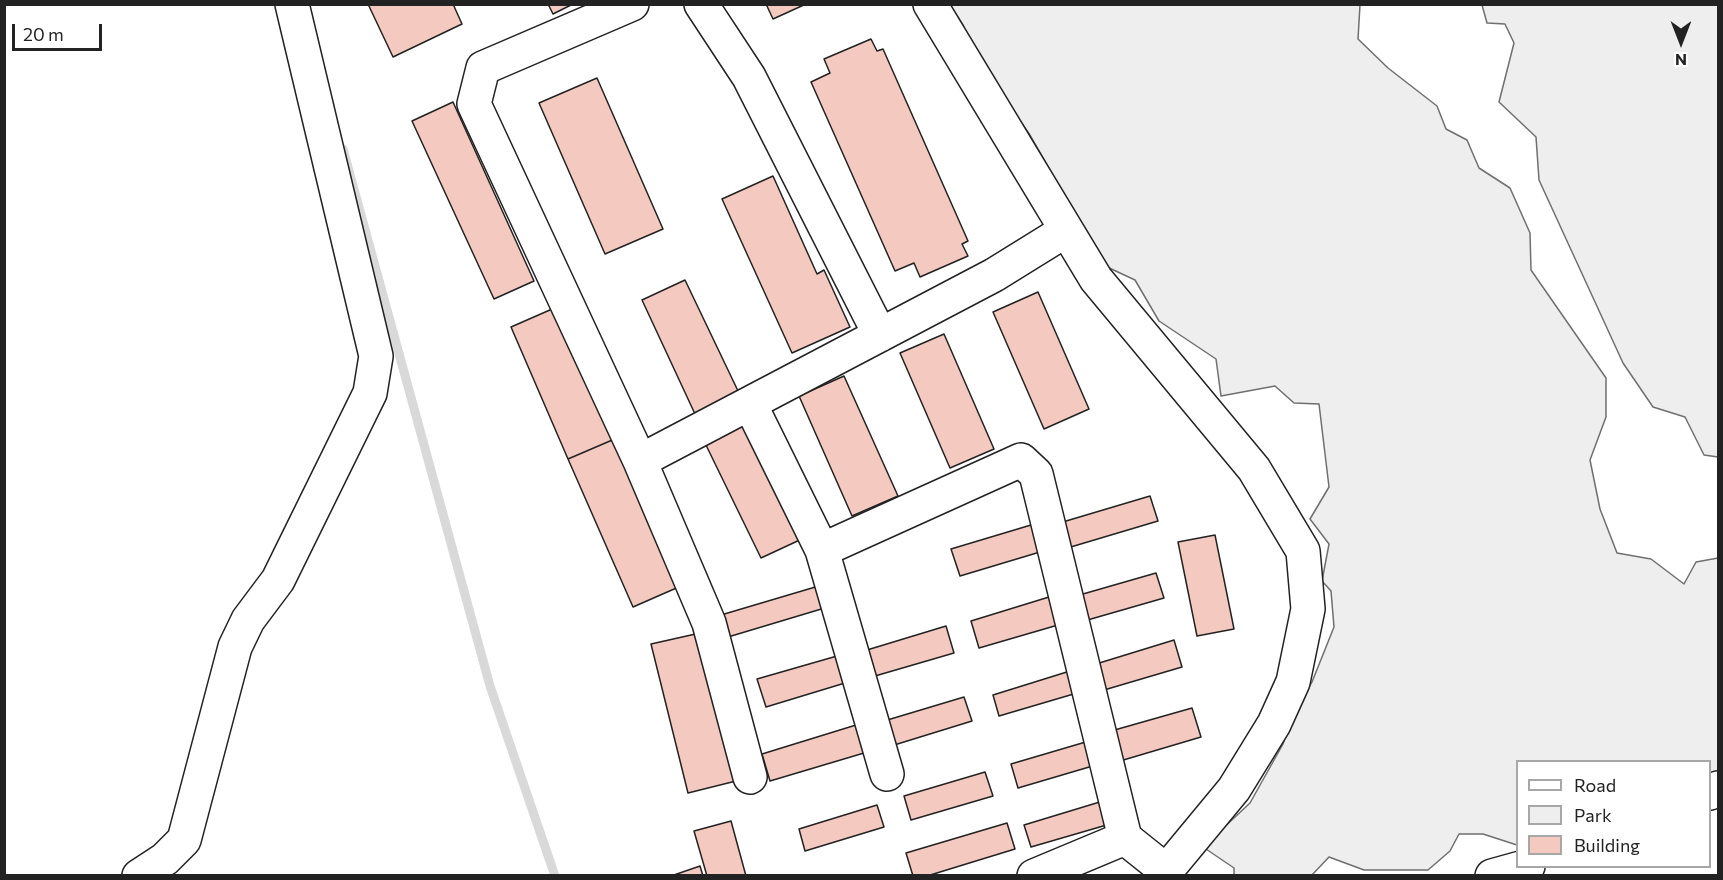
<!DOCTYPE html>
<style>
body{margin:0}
#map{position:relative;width:1723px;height:880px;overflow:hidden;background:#fff;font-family:Commissioner,sans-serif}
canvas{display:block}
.frame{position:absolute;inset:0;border:6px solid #222;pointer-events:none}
.legend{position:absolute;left:1516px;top:760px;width:195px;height:108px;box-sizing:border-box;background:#fff;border:2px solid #a7a7a7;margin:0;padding:8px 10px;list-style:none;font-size:18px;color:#222}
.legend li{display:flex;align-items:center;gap:12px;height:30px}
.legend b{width:30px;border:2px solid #a7a7a7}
.north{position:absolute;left:1651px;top:12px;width:60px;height:60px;-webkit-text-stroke:4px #fff;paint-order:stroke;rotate:180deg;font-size:16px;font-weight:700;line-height:24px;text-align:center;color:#222}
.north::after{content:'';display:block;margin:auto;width:21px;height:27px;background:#222;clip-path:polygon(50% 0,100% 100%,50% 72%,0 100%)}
.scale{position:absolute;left:12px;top:24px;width:90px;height:27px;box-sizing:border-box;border:3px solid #222;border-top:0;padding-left:8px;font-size:18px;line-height:21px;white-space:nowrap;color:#222;-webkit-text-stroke:4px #fff;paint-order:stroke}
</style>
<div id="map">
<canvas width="1723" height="880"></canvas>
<div class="frame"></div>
<ul class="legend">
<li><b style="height:8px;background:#fff"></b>Road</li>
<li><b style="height:16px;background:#eee"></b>Park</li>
<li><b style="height:16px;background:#f3c9c0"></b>Building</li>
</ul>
<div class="north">N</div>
<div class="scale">20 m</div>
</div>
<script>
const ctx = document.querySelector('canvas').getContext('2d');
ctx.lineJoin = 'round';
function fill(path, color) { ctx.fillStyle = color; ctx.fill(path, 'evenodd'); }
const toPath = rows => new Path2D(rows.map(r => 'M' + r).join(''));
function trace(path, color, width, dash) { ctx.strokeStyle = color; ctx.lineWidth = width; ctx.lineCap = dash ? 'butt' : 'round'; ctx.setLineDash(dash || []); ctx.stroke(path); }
const green = toPath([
 [950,5,1360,5,1358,39,1388,68,1437,106,1446,129,1467,140,1479,168,1510,188,1530,233,1531,270,1606,378,1606,417,1590,460,1600,509,1617,553,1651,559,1684,584,1696,562,1718,558,1718,773,1710,775,1710,762,1518,762,1517,845,1483,834,1459,834,1450,851,1428,870,1364,870,1329,857,1312,875,1234,875,1234,868,1203,847,1250,803,1283,744,1293,713,1312,682,1334,627,1331,591,1322,581,1329,544,1310,519,1329,487,1319,404,1294,403,1275,386,1221,396,1216,359,1159,321,1135,280,1105,266,1030,135,976,58,963,25,950,5],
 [1482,5,1718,5,1718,457,1704,455,1685,417,1653,407,1623,363,1539,180,1536,137,1499,102,1514,43,1505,24,1487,23,1482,5]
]);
const stream = toPath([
 [343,149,490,686,555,876]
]);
const building = toPath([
 [368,4,453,4,462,24,393,57,368,4],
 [548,4,573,4,553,14,548,4],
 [766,4,806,4,773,19,766,4],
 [871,39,877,51,883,49,968,241,962,244,968,256,920,277,914,263,895,271,811,82,830,73,824,59,871,39],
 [597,78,663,229,605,254,539,103,597,78],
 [453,102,534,281,494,299,412,121,453,102],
 [773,176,817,274,824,270,850,327,792,353,722,199,773,176],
 [685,280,739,393,695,414,642,300,685,280],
 [1038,292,1089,409,1044,429,993,312,1038,292],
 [559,306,617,438,568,459,511,327,559,306],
 [944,334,994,449,950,468,900,353,944,334],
 [844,376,898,496,852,516,799,396,844,376],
 [747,420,804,538,761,558,704,441,747,420],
 [617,438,681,586,633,607,568,459,617,438],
 [1150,496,1158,521,1064,549,1056,524,1150,496],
 [1031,525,1040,552,960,576,951,549,1031,525],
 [1215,535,1234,629,1197,636,1178,542,1215,535],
 [1156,573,1164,598,1084,621,1076,596,1156,573],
 [822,585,828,607,728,637,721,615,822,585],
 [1049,597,1058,625,979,648,971,621,1049,597],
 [946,626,954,653,875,676,867,650,946,626],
 [700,633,736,781,688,793,651,644,700,633],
 [1174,640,1182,667,1104,690,1096,664,1174,640],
 [837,656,845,683,766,707,757,679,837,656],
 [1070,671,1077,693,999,716,993,695,1070,671],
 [964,697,972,721,891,746,884,721,964,697],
 [1192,708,1201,737,1120,761,1111,731,1192,708],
 [856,725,864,753,770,781,762,754,856,725],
 [1089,741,1096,765,1018,788,1011,764,1089,741],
 [985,772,993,796,911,820,904,796,985,772],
 [1103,801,1110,824,1031,847,1024,825,1103,801],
 [877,805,884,827,805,851,799,829,877,805],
 [731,821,746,876,707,876,694,831,731,821],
 [1007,823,1015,849,927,876,913,876,906,853,1007,823],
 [700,866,703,876,671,876,700,866]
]);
const minor = toPath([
 [632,4,483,68,474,104,640,461,709,623,750,777],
 [701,4,749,77,880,335],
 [930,4,1096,279,1254,469,1303,551,1308,609,1293,682,1274,724,1234,789,1162,876],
 [750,404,822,550,887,774],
 [640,461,994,275,1065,231],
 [822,550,1021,460,1036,474,1125,838],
 [1710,793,1718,788],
 [139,876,165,859,184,840,235,647,248,620,278,580,370,393,376,356,292,4],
 [1034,876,1125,838,1165,870],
 [1492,876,1528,866]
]);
fill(green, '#eee');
trace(green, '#6f6f6f', 1.5);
trace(stream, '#d9d9d9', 9);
fill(building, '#f3c9c0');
trace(building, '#222', 1.5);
trace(minor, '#222', 36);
trace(minor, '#fff', 33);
</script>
